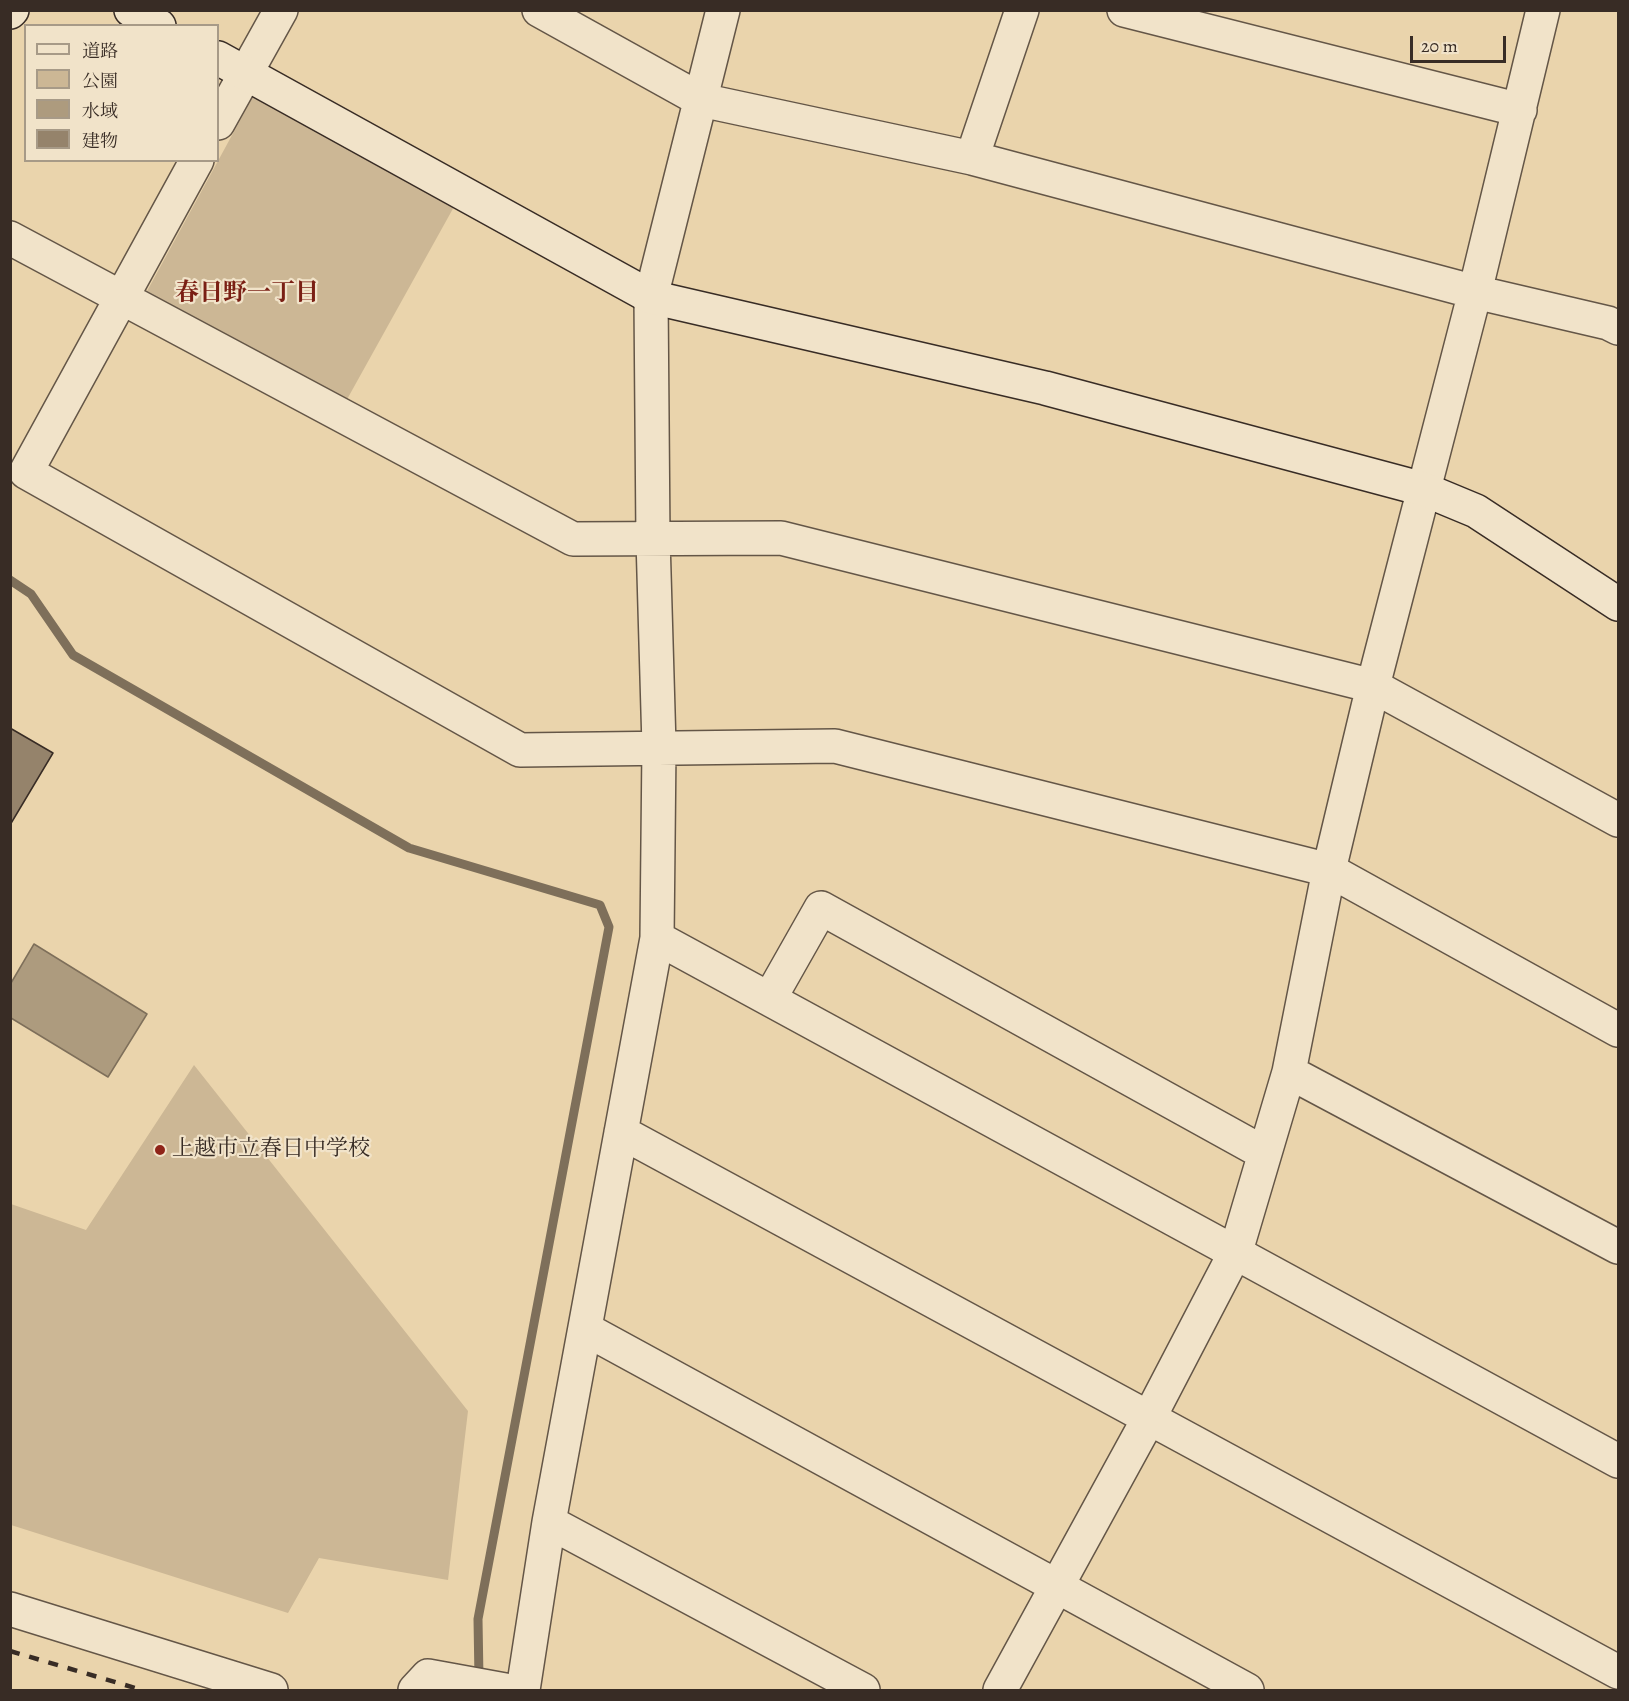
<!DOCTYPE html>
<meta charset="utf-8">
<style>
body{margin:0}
#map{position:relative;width:1629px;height:1701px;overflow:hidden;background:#ead4ac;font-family:Alegreya,"Noto Serif JP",serif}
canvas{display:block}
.frame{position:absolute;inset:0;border:12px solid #382c25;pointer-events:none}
.legend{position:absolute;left:24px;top:24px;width:195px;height:138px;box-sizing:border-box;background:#f1e3c9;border:2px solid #a79a87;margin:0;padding:8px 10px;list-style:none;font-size:18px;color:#382c25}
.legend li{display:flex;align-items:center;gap:12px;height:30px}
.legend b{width:30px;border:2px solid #a79a87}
.scale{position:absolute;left:1410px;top:36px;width:96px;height:27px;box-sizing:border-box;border:3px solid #382c25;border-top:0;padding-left:8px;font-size:18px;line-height:21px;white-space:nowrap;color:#382c25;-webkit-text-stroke:4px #f1e3c9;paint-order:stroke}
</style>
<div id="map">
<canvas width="1629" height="1701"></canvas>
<div class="frame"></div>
<ul class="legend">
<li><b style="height:8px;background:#f1e3c9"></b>道路</li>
<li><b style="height:16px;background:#ccb795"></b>公園</li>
<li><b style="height:16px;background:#ad9b7e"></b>水域</li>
<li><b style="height:16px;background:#95836b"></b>建物</li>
</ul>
<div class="scale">20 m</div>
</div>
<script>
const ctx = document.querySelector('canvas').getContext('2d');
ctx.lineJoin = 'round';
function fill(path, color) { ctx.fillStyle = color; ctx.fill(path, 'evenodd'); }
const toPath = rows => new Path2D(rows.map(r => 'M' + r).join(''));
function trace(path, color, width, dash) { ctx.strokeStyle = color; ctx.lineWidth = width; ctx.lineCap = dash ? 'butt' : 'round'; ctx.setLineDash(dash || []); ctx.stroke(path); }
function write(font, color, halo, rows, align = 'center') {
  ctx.font = font + ' Alegreya,"Noto Serif JP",serif'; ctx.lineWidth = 4.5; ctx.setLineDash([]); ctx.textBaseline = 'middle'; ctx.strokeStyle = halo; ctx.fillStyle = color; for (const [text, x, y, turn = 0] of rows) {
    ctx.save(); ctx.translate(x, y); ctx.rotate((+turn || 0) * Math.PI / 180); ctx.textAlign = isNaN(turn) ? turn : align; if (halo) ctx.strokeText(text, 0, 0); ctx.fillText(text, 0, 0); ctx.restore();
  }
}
const green = toPath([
 [255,93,455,205,345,403,146,293],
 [194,1065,468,1411,448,1580,319,1558,288,1613,11,1525,11,1204,86,1230]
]);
const water = toPath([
 [34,944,147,1014,108,1077,11,1018,11,983,34,944]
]);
const stream = toPath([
 [10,580,31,594,73,655,409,848,600,905,609,927,478,1619,479,1679]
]);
const building = toPath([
 [10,728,53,753,10,825,10,728]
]);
const street = toPath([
 [539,10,701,100,972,158,1475,292,1608,323,1618,328],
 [1124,10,1520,110],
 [218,123,281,10],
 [972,158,1022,10],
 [197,160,26,472,520,750,835,746,1329,870,1618,1030],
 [10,238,573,539,781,538,1373,686,1618,820],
 [657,938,1618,1461],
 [770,998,821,908,1264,1153],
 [1289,1072,1618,1247],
 [621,1132,1618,1672],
 [587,1330,1247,1690],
 [549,1522,863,1690],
 [10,1609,271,1690],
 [415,1690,428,1676,505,1690],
 [523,1690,549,1522,657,938,659,746,653,539,651,297,723,10],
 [1000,1690,1149,1418,1236,1251,1289,1072,1329,870,1373,686,1475,292,1543,10]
]);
const secondary = toPath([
 [131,10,159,26],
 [10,12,12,10],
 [218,58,651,297,1045,388,1423,489,1476,511,1618,604]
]);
const rail = toPath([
 [10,1651,142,1690]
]);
const markers = [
 [160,1150,6,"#8f2418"]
];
const poiNames = [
 ["上越市立春日中学校",172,1150]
];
const neighbourhoodNames = [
 ["春日野一丁目",247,294]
];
fill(green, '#ccb795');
fill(water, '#ad9b7e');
trace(water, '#7e6f5a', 1.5);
trace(stream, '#7e6f5a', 9);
fill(building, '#95836b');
trace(building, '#382c25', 1.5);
trace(street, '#645647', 36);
trace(secondary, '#382c25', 36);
trace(street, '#f1e3c9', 33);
trace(secondary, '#f1e3c9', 33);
trace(rail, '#382c25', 4.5, [10, 10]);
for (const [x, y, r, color] of markers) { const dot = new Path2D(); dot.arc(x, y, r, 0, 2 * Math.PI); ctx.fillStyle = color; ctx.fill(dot); trace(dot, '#f1e3c9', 2); }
write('22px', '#382c25', '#f1e3c9', poiNames, 'left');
write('bold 24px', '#7a1f14', '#f1e3c9', neighbourhoodNames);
</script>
